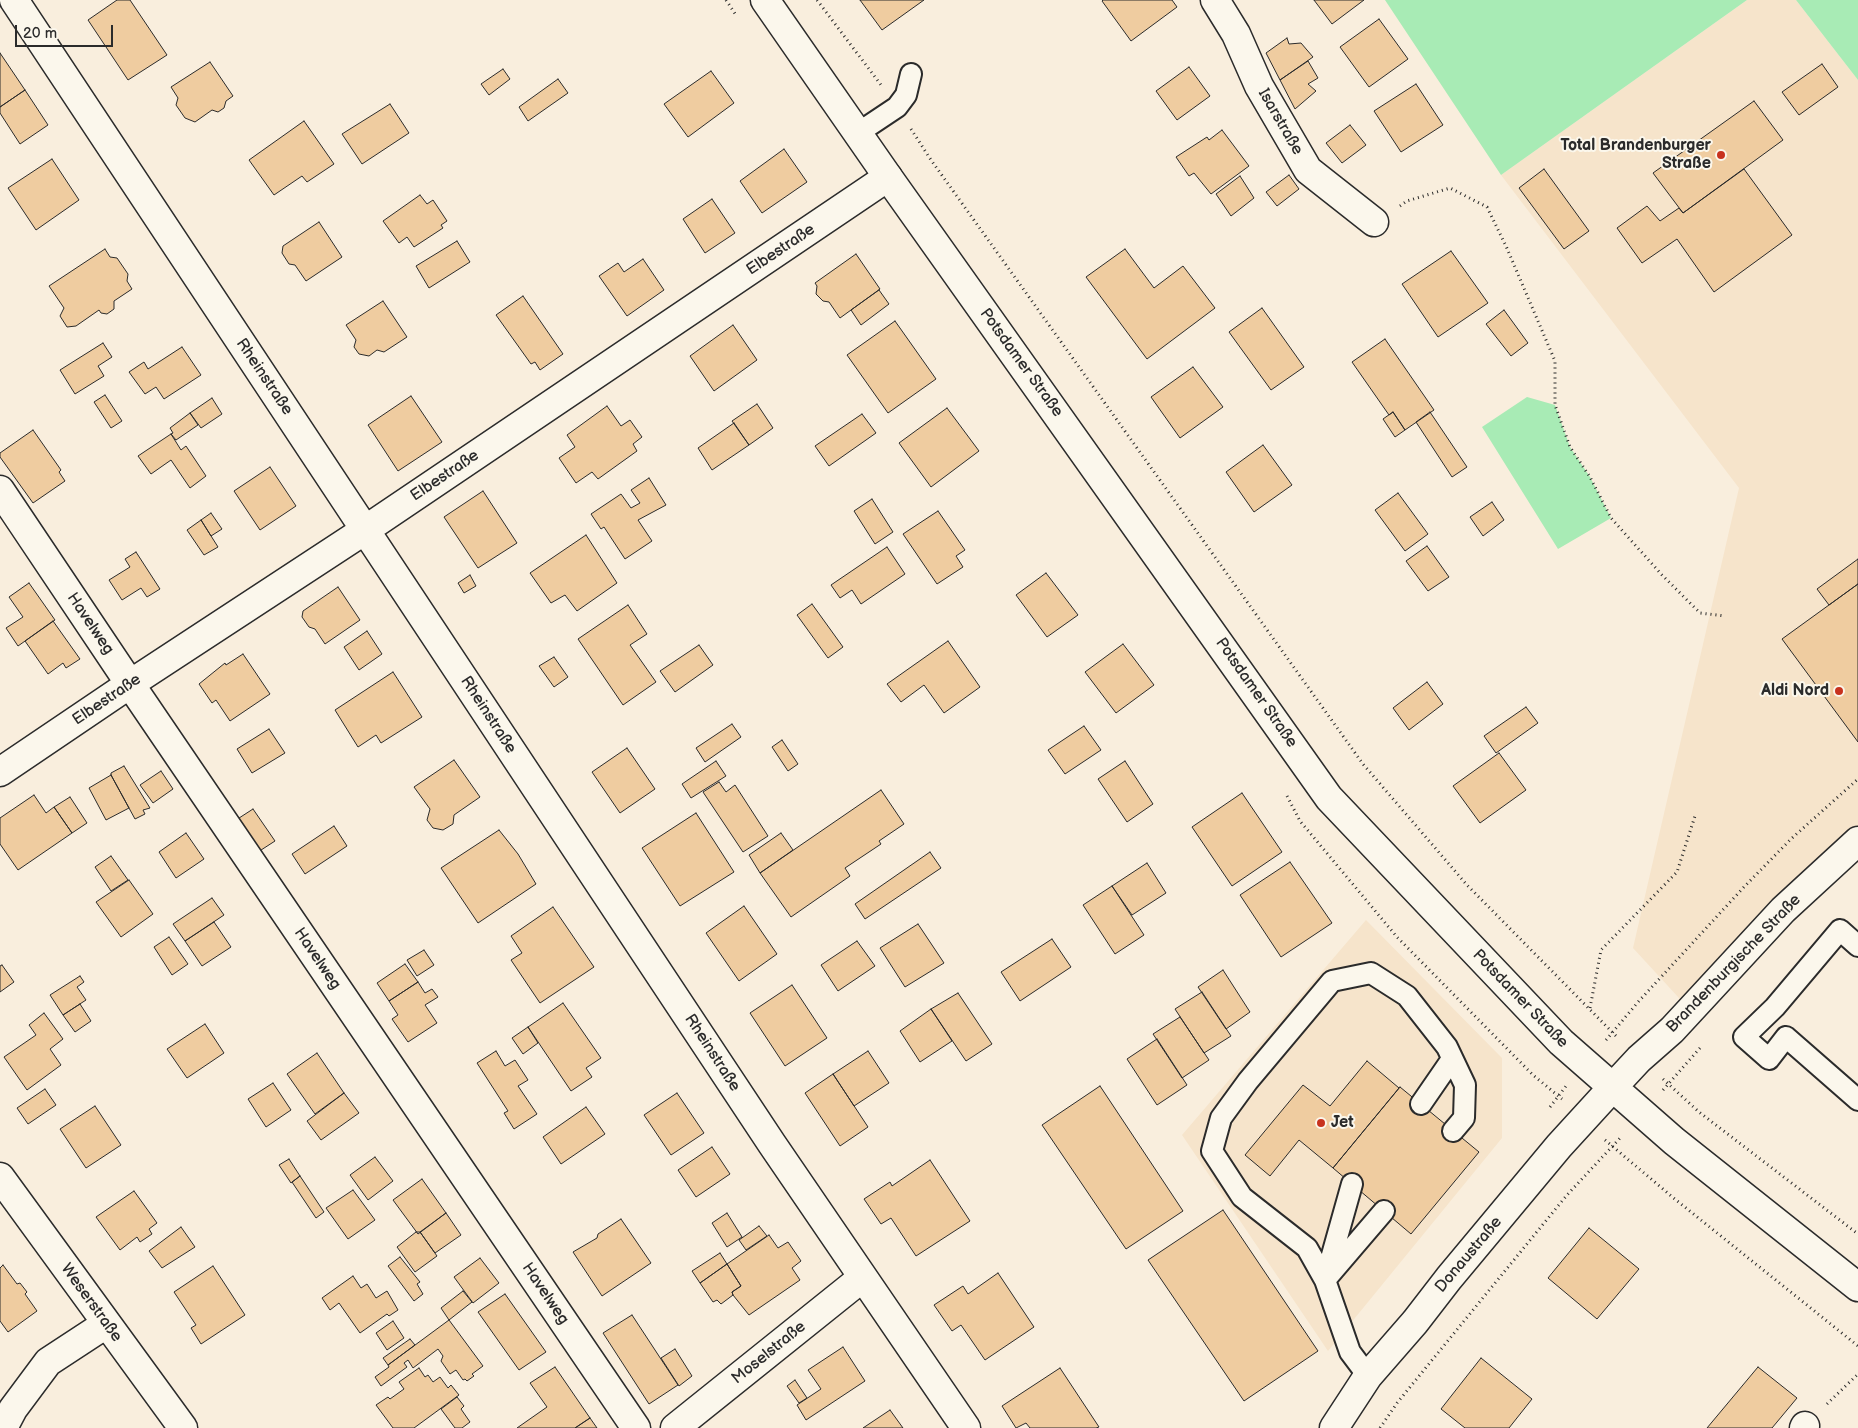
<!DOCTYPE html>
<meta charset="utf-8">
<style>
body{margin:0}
#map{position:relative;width:1858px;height:1428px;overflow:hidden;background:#f9eedd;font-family:"Balsamiq Sans",sans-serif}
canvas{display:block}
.scale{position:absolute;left:15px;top:25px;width:98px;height:22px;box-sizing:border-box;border:2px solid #2b2b2b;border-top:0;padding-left:6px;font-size:15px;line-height:18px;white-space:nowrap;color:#2b2b2b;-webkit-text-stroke:4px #fbf7ec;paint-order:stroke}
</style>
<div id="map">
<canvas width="1858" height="1428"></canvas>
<div class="scale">20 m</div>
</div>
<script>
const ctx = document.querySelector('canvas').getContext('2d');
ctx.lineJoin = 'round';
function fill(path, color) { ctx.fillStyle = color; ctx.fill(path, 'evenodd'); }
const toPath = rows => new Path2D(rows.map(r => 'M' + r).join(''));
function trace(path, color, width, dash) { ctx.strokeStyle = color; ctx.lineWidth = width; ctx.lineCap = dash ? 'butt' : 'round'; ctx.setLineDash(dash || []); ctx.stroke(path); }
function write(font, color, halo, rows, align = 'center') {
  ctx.font = font + ' "Balsamiq Sans",sans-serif'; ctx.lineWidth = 4; ctx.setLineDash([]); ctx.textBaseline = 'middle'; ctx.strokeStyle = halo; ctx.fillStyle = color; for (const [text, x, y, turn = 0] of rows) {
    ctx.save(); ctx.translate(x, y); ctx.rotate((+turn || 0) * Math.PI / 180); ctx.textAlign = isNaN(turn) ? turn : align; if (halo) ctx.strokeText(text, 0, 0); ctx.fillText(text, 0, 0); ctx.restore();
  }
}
const built = toPath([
 [1747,0,1796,0,1858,80,1858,841,1690,1010,1633,948,1739,488,1501,175],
 [1366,920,1502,1058,1502,1138,1328,1351,1182,1135]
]);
const green = toPath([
 [1385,0,1747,0,1501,175],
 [1796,0,1858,0,1858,80],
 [1527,397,1555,405,1570,447,1590,477,1611,518,1558,549,1482,427]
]);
const building = toPath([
 [117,0,130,0,167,55,128,80,88,20,117,0],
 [860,0,924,0,882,30,860,0],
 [1103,0,1172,0,1177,7,1131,41,1102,1,1103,0],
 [1314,0,1364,0,1332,24,1314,0],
 [1379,19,1408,59,1369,87,1340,47,1379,19],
 [1287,38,1289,44,1301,43,1313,57,1280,80,1266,53,1287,38],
 [0,53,25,90,0,107,0,53],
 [1308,61,1318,78,1308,84,1316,91,1295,109,1280,80,1308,61],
 [210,62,233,96,226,101,224,108,218,112,212,110,195,122,185,118,176,105,178,98,171,87,210,62],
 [1822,64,1838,87,1799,115,1782,92,1822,64],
 [1189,67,1210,96,1177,120,1156,91,1189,67],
 [503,69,510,79,489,95,481,84,503,69],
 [711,71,734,103,688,137,664,104,711,71],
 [558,79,568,93,528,121,519,107,558,79],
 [1416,84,1443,125,1401,152,1374,111,1416,84],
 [25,90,48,125,20,144,0,113,0,107,25,90],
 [1754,101,1783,140,1683,213,1653,173,1754,101],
 [390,104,409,133,362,164,342,134,390,104],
 [304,121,334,164,307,182,302,176,274,195,249,160,304,121],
 [1350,125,1366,145,1342,163,1326,143,1350,125],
 [1222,130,1249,166,1211,194,1194,173,1189,176,1176,157,1207,137,1209,140,1222,130],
 [784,149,807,182,762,213,740,181,784,149],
 [52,159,79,200,36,230,8,188,52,159],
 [1544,169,1589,231,1564,249,1519,188,1544,169],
 [1744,169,1792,235,1714,292,1677,239,1642,263,1617,228,1647,206,1660,221,1679,208,1683,213,1744,169],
 [1289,175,1299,189,1277,206,1266,192,1289,175],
 [1240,176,1254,198,1231,216,1216,194,1240,176],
 [420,195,427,204,433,200,447,221,441,225,443,228,414,247,407,237,399,243,383,221,420,195],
 [712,199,735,233,705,253,683,219,712,199],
 [319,222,342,257,306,281,295,265,289,264,282,253,283,246,319,222],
 [457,241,470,262,429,288,416,266,457,241],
 [105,249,110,257,117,258,128,274,127,281,132,289,114,301,114,309,107,314,101,313,99,310,76,326,67,327,60,316,64,308,49,286,105,249],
 [1125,249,1154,288,1183,266,1215,308,1147,359,1086,277,1125,249],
 [1451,251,1488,303,1438,337,1402,284,1451,251],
 [856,254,880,289,840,318,829,302,823,301,816,294,817,286,815,283,856,254],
 [643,259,664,290,627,316,599,276,618,263,624,272,643,259],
 [879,290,889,304,861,325,851,310,879,290],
 [523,296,563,354,540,370,535,362,531,364,496,315,523,296],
 [383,301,407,337,384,352,377,350,369,356,359,354,354,347,356,340,346,325,383,301],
 [1262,308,1304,367,1271,390,1229,332,1262,308],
 [1504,310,1528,343,1511,356,1486,324,1504,310],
 [895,321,936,379,888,413,847,355,895,321],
 [733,325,757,360,714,391,690,356,733,325],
 [1385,339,1434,410,1405,430,1393,412,1389,415,1352,362,1385,339],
 [103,343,112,357,98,366,104,376,75,394,60,370,103,343],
 [182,347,201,375,164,399,156,387,145,394,129,372,144,362,148,369,182,347],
 [1193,367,1223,407,1180,438,1151,397,1193,367],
 [105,395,122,421,111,428,94,402,105,395],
 [411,396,442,442,398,471,368,425,411,396],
 [212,398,222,414,201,428,190,413,212,398],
 [757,404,773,428,749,445,732,421,757,404],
 [607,406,621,426,630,420,642,437,633,444,637,451,598,479,592,472,576,483,559,458,575,447,567,435,607,406],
 [947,408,979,451,931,487,899,443,947,408],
 [1393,412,1405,430,1395,437,1383,419,1393,412],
 [1430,412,1467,467,1452,477,1416,422,1430,412],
 [190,413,198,425,176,440,171,434,173,433,170,428,190,413],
 [862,414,876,433,829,466,815,446,862,414],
 [734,423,749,445,712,470,698,448,734,423],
 [33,430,61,470,59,472,65,481,33,503,0,457,0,453,33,430],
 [171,434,181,450,186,446,206,476,190,488,171,460,151,474,138,456,171,434],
 [1263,445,1292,485,1254,512,1226,472,1263,445],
 [270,467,296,506,260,530,234,491,270,467],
 [649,478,666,505,638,520,652,541,625,559,604,527,601,529,591,514,621,494,631,508,640,503,631,490,649,478],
 [483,491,517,543,478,568,444,517,483,491],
 [1398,493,1428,534,1405,551,1375,510,1398,493],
 [872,499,893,532,875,544,854,511,872,499],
 [1492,502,1504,520,1483,536,1470,517,1492,502],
 [938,511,965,550,956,556,963,567,937,584,903,534,938,511],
 [211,513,222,529,211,536,201,520,211,513],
 [201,520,218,547,204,555,187,530,201,520],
 [586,535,617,583,577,611,565,595,551,603,530,573,586,535],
 [1427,546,1449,577,1428,591,1406,561,1427,546],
 [887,547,905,574,861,604,852,590,840,598,831,585,887,547],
 [136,552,160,589,147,597,141,588,122,600,109,580,130,567,125,559,136,552],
 [1858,559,1858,584,1829,605,1817,589,1858,559],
 [1046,573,1078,615,1047,637,1016,595,1046,573],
 [470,575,476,586,464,593,458,583,470,575],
 [29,583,55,620,18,646,6,628,23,617,9,597,29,583],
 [1858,584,1858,742,1782,639,1858,584],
 [338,587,360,620,325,644,315,629,309,627,302,617,303,611,338,587],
 [812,604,843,647,828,658,797,615,812,604],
 [628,605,647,634,630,645,656,682,623,705,578,639,628,605],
 [53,621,80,659,66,668,63,663,48,674,25,641,53,621],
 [367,631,382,654,359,670,344,647,367,631],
 [948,641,980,687,944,713,924,685,901,702,887,684,948,641],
 [1123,644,1154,685,1116,713,1085,672,1123,644],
 [699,645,713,665,675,692,660,671,699,645],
 [243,654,270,694,230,721,216,700,212,703,199,684,225,663,226,665,243,654],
 [554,657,568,677,554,687,539,666,554,657],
 [393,672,422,717,381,743,376,735,358,747,335,710,393,672],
 [1427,682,1443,704,1409,730,1393,708,1427,682],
 [1526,707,1538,723,1496,753,1484,736,1526,707],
 [732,724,741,737,705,762,696,748,732,724],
 [1084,726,1101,750,1065,774,1048,750,1084,726],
 [269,729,285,753,252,773,237,749,269,729],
 [782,740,798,764,788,771,772,747,782,740],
 [627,748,655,789,620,813,592,772,627,748],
 [1499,753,1526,790,1480,823,1453,786,1499,753],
 [454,760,480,797,454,815,453,824,443,830,433,828,427,820,430,809,414,787,454,760],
 [716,761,726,776,691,798,682,784,716,761],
 [1125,761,1153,804,1127,822,1098,779,1125,761],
 [124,766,150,808,143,810,145,814,135,819,111,775,111,773,124,766],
 [161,771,173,789,153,803,140,785,161,771],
 [111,775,129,808,106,820,89,788,111,775],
 [719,782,726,792,735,785,768,836,743,852,703,792,719,782],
 [881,790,904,824,879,841,881,844,845,868,850,876,791,917,760,873,881,790],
 [1242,793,1282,852,1232,886,1192,827,1242,793],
 [34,795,46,813,54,807,72,833,18,870,0,844,0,818,34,795],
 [70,797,87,823,72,833,54,807,70,797],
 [253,809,275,841,258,852,236,820,253,809],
 [696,813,734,872,680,906,642,848,696,813],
 [334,826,347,846,305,874,292,854,334,826],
 [499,830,518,854,536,884,478,923,441,868,499,830],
 [186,833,204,859,176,878,159,852,186,833],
 [781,833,793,850,760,873,749,855,781,833],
 [930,852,941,868,865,919,855,904,930,852],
 [111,856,128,880,111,891,95,867,111,856],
 [1290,862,1332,923,1281,957,1240,895,1290,862],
 [1147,863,1166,893,1132,915,1112,886,1147,863],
 [129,880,153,914,121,937,96,902,129,880],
 [1112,886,1144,935,1115,954,1083,905,1112,886],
 [212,898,224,915,185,941,173,924,212,898],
 [744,906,777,954,739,981,706,933,744,906],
 [553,907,594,967,540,1003,511,960,522,953,511,936,553,907],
 [214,922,231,947,202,966,185,941,214,922],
 [918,924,944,963,905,987,880,948,918,924],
 [169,937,188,964,172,975,154,947,169,937],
 [1052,939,1071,967,1020,1001,1001,972,1052,939],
 [857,941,875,966,838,991,821,965,857,941],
 [424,950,434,965,417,976,407,960,424,950],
 [405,964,418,982,389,1001,377,983,405,964],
 [2,965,14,982,0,992,0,966,2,965],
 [1223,970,1250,1012,1226,1029,1198,987,1223,970],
 [80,976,84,982,77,987,86,1000,63,1015,50,995,80,976],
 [418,982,425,993,432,989,438,997,425,1005,437,1023,408,1042,392,1019,398,1015,389,1001,418,982],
 [792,985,827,1038,785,1066,750,1013,792,985],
 [1202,992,1231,1036,1204,1053,1175,1009,1202,992],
 [958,993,992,1044,966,1061,931,1009,958,993],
 [563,1003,601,1058,586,1068,592,1077,571,1091,528,1027,563,1003],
 [80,1004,91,1021,75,1032,63,1015,80,1004],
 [931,1009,952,1041,920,1062,900,1031,931,1009],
 [44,1013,63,1039,50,1049,61,1065,27,1090,4,1057,36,1035,29,1025,44,1013],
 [1180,1017,1209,1060,1182,1078,1153,1034,1180,1017],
 [205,1024,224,1053,187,1078,167,1049,205,1024],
 [528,1027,538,1043,523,1054,512,1038,528,1027],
 [1157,1039,1187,1085,1157,1105,1127,1059,1157,1039],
 [496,1051,505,1066,515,1060,528,1080,518,1086,537,1114,514,1129,504,1113,508,1111,477,1063,496,1051],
 [868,1051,889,1083,854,1106,833,1074,868,1051],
 [317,1053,344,1093,315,1114,287,1074,317,1053],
 [1367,1061,1399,1088,1333,1168,1299,1140,1270,1176,1245,1155,1303,1085,1330,1106,1367,1061],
 [833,1074,868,1127,840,1146,805,1093,833,1074],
 [273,1083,291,1110,266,1127,248,1099,273,1083],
 [1100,1086,1183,1211,1126,1249,1042,1125,1100,1086],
 [1400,1087,1479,1152,1411,1234,1333,1168,1400,1087],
 [45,1089,56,1105,28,1124,17,1108,45,1089],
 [344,1093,359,1113,321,1140,307,1121,344,1093],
 [677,1093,704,1133,671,1155,644,1115,677,1093],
 [95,1106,121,1145,86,1168,60,1129,95,1106],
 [586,1107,605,1134,561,1164,543,1137,586,1107],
 [712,1147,730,1174,696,1197,678,1170,712,1147],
 [375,1157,393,1181,368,1200,350,1175,375,1157],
 [289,1159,300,1176,291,1183,279,1165,289,1159],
 [930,1160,970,1221,916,1256,891,1218,881,1224,864,1199,890,1182,892,1186,930,1160],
 [300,1176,324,1212,316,1218,292,1182,300,1176],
 [422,1179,446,1213,418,1234,393,1200,422,1179],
 [353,1190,375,1220,348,1239,326,1208,353,1190],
 [134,1191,157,1223,149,1229,152,1234,140,1242,137,1237,120,1250,96,1217,134,1191],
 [1223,1210,1318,1351,1244,1401,1148,1260,1223,1210],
 [446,1213,461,1235,435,1253,420,1232,446,1213],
 [727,1213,742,1237,727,1247,712,1223,727,1213],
 [621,1219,651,1263,602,1296,573,1252,597,1238,598,1234,621,1219],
 [759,1226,767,1236,746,1250,739,1240,759,1226],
 [181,1227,195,1247,162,1268,149,1251,181,1227],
 [1589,1228,1639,1269,1597,1319,1548,1278,1589,1228],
 [416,1232,420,1232,437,1256,415,1272,397,1247,416,1232],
 [769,1235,778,1248,788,1242,801,1261,792,1268,800,1280,749,1315,733,1295,732,1292,741,1286,727,1264,769,1235],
 [720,1253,727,1264,700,1283,692,1271,720,1253],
 [400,1257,420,1282,417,1284,423,1294,414,1301,388,1266,400,1257],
 [480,1258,499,1283,473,1303,454,1277,480,1258],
 [727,1264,741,1286,732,1292,733,1295,721,1304,717,1300,713,1302,700,1283,727,1264],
 [3,1265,17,1284,20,1283,27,1292,25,1294,37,1311,8,1332,0,1321,0,1268,3,1265],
 [213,1266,245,1315,201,1344,191,1328,196,1325,174,1292,213,1266],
 [998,1273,1034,1327,985,1360,961,1325,952,1331,934,1305,963,1286,968,1294,998,1273],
 [353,1276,361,1288,367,1284,376,1298,387,1291,398,1310,389,1316,387,1314,360,1333,339,1303,330,1310,322,1298,353,1276],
 [463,1291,472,1302,449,1320,441,1308,463,1291],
 [505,1294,546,1352,519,1370,478,1312,505,1294],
 [632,1315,678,1385,649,1404,603,1333,632,1315],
 [449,1320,483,1366,472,1374,474,1376,467,1381,465,1379,463,1380,456,1370,450,1374,441,1361,443,1356,438,1349,413,1368,408,1360,404,1363,407,1367,381,1386,375,1377,389,1367,388,1365,449,1320],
 [393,1321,404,1338,387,1350,376,1333,393,1321],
 [410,1339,415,1345,388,1365,383,1358,410,1339],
 [843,1347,865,1381,806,1420,797,1405,821,1389,808,1370,843,1347],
 [675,1349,692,1376,679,1386,661,1358,675,1349],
 [1481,1358,1532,1399,1509,1428,1465,1428,1441,1409,1481,1358],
 [555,1367,590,1418,575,1428,517,1428,547,1407,530,1383,555,1367],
 [1758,1367,1797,1398,1772,1428,1707,1428,1758,1367],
 [419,1368,425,1377,428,1375,433,1382,440,1377,448,1388,451,1385,459,1395,414,1428,393,1428,376,1405,388,1397,390,1399,404,1389,399,1382,419,1368],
 [1060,1368,1099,1427,1096,1428,1030,1428,1026,1423,1016,1428,1002,1406,1060,1368],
 [795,1380,807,1398,799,1403,787,1386,795,1380],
 [457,1397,464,1406,461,1409,470,1422,462,1428,455,1428,441,1409,457,1397],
 [890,1410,903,1428,863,1428,890,1410],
 [590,1418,597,1428,575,1428,590,1418]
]);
const path = toPath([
 [726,0,736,15],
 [817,0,881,85],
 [911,129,931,160,1363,764,1467,885,1618,1038],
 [1400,206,1407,201,1450,188,1487,207,1506,246,1555,361,1555,405,1570,447,1590,477,1611,518,1662,575,1700,613,1725,616],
 [1287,796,1300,821,1397,937,1533,1075,1562,1099],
 [1590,1008,1601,950,1677,872,1695,816],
 [1606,1040,1639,1001,1744,887,1791,839,1858,779],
 [1663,1079,1699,1112,1858,1234],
 [1663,1090,1700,1048],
 [1550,1107,1566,1086],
 [1605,1140,1676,1200,1858,1346],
 [1827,1404,1858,1374],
 [1380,1428,1397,1403,1567,1195,1622,1136]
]);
const lane = toPath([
 [858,133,897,107,906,95,911,74],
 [1858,946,1840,930,1775,1007,1744,1037,1769,1059,1786,1037,1858,1100],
 [1421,1104,1452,1059],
 [1327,1273,1352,1184],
 [1325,1280,1307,1248,1242,1197,1212,1151,1221,1118,1248,1081,1332,981,1371,973,1407,996,1447,1047,1465,1085,1464,1118,1453,1131],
 [1368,1376,1350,1352,1325,1280,1384,1211]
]);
const street = toPath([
 [14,0,772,1144,966,1428],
 [1215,0,1236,34,1259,86,1308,170,1374,222],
 [0,490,130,684,636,1428],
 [0,772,130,684,365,530,888,177],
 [0,1177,183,1428],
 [3,1428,13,1409,48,1362,106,1324],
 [675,1428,862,1278],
 [1334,1428,1368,1376,1415,1322,1449,1278,1559,1146,1612,1088],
 [1804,1428,1805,1426]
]);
const secondary = toPath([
 [765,0,888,177,1329,798,1561,1042,1674,1141,1858,1287],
 [1612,1088,1639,1059,1672,1030,1783,910,1858,841]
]);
const markers = [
 [1721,155,5,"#c8321e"],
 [1839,691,5,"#c8321e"],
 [1321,1123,5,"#c8321e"]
];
const streetNames = [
 ["Isarstraße",1280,122,60],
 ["Elbestraße",781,250,-34],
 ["Potsdamer Straße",1021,363,54],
 ["Rheinstraße",264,377,56],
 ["Elbestraße",445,476,-34],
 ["Havelweg",90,624,56],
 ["Potsdamer Straße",1256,693,55],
 ["Elbestraße",107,700,-34],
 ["Rheinstraße",488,715,57],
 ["Havelweg",317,959,56],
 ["Brandenburgische Straße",1734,964,-46],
 ["Potsdamer Straße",1520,999,46],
 ["Rheinstraße",712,1053,57],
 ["Donaustraße",1469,1255,-50],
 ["Havelweg",545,1294,56],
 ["Weserstraße",91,1303,54],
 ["Moselstraße",769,1353,-39]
];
const poiNames = [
 ["Total Brandenburger",1711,146],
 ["Straße",1711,164],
 ["Aldi Nord",1829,691],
 ["Jet",1331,1123,"left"]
];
fill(built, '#f6e4cb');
fill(green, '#a8ebb5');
fill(building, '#efcca0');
trace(building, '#2b2b2b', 1);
trace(lane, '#2b2b2b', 24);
trace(street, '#2b2b2b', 31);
trace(secondary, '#2b2b2b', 31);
trace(path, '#2b2b2b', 3, [1, 4]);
trace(lane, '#fbf7ec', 20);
trace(street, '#fbf7ec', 28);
trace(secondary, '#fbf7ec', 28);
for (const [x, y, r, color] of markers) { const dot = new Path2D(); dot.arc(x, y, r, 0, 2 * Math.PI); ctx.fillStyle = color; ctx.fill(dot); trace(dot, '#fbf7ec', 2); }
write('16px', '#2b2b2b', '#fbf7ec', streetNames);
write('bold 16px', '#2b2b2b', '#fbf7ec', poiNames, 'right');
</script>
